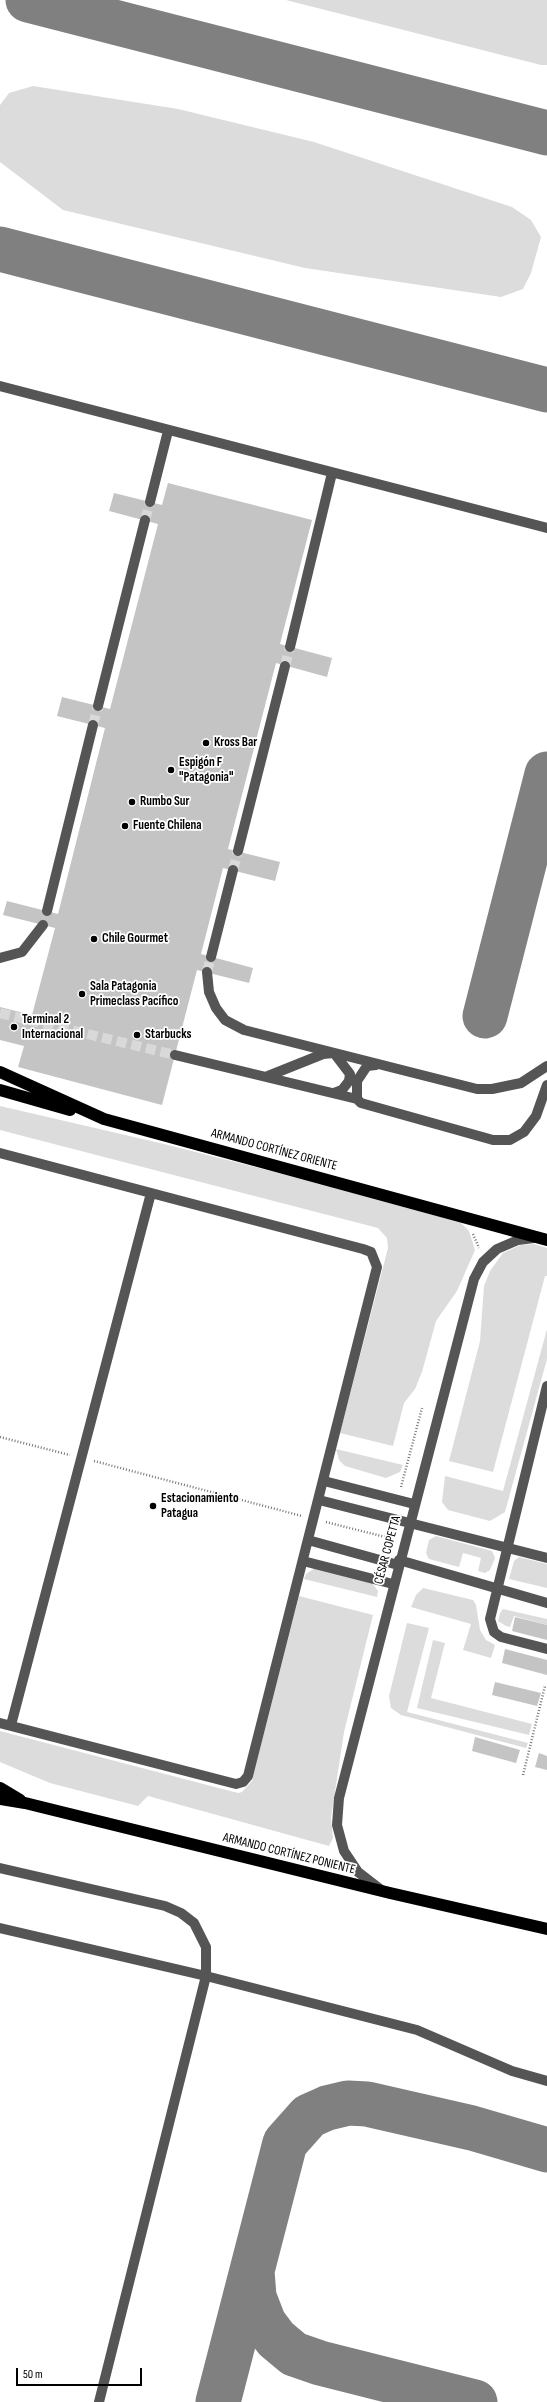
<!DOCTYPE html>
<meta charset="utf-8">
<style>
body{margin:0}
#map{position:relative;width:547px;height:2402px;overflow:hidden;background:#fff;font-family:"Sofia Sans Condensed",sans-serif}
canvas{display:block}
.scale{position:absolute;left:16px;top:2368px;width:126px;height:18px;box-sizing:border-box;border:2px solid #000;border-top:0;padding-left:5px;font-size:12px;line-height:14px;white-space:nowrap;color:#000;-webkit-text-stroke:3px #fff;paint-order:stroke}
</style>
<div id="map">
<canvas width="547" height="2402"></canvas>
<div class="scale">50 m</div>
</div>
<script>
const ctx = document.querySelector('canvas').getContext('2d');
ctx.lineJoin = 'round';
function fill(path, color) { ctx.fillStyle = color; ctx.fill(path, 'evenodd'); }
const toPath = rows => new Path2D(rows.map(r => 'M' + r).join(''));
function trace(path, color, width, dash) { ctx.strokeStyle = color; ctx.lineWidth = width; ctx.lineCap = dash ? 'butt' : 'round'; ctx.setLineDash(dash || []); ctx.stroke(path); }
function write(font, color, halo, rows, align = 'center') {
  ctx.font = font + ' "Sofia Sans Condensed",sans-serif'; ctx.lineWidth = 3.5; ctx.setLineDash([]); ctx.textBaseline = 'middle'; ctx.strokeStyle = halo; ctx.fillStyle = color; for (const [text, x, y, turn = 0] of rows) {
    ctx.save(); ctx.translate(x, y); ctx.rotate((+turn || 0) * Math.PI / 180); ctx.textAlign = isNaN(turn) ? turn : align; if (halo) ctx.strokeText(text, 0, 0); ctx.fillText(text, 0, 0); ctx.restore();
  }
}
const green = toPath([
 [286,0,547,0,547,65,541,65],
 [33,86,178,109,314,142,512,207,531,220,541,237,531,273,523,289,501,297,305,268,63,210,0,162,0,105,9,93],
 [0,1106,164,1144,385,1200,461,1223,469,1231,475,1250,457,1291,436,1321,422,1372,415,1389,404,1403,393,1446,340,1433,388,1248,387,1238,378,1228,0,1130],
 [534,1244,547,1248,547,1276,545,1276,493,1472,449,1461,480,1341,484,1286,490,1271,503,1253,521,1245],
 [547,1329,547,1359,505,1512,490,1521,448,1510,442,1502,445,1476,503,1491],
 [336,1449,403,1465,400,1472,386,1478,345,1466,339,1460],
 [436,1536,492,1551,495,1558,490,1570,485,1573,478,1571,481,1558,463,1553,459,1567,429,1559,426,1553,429,1540],
 [519,1557,547,1564,547,1588,509,1579,514,1561],
 [315,1568,371,1582,378,1591,377,1597,304,1579,306,1574],
 [423,1588,473,1600,476,1605,480,1630,486,1640,495,1645,491,1658,463,1650,471,1624,411,1607,416,1595],
 [299,1596,373,1615,344,1732,331,1818,333,1838,329,1846,148,1796,138,1806,50,1783,0,1762,0,1731,238,1793,242,1792,252,1781],
 [503,1609,547,1619,547,1625,514,1616,510,1627,506,1626,498,1621,500,1613],
 [407,1623,429,1628,407,1712,528,1743,526,1748,401,1715,391,1708,389,1696],
 [433,1640,445,1643,431,1698,532,1724,529,1735,417,1708]
]);
const taxiway = toPath([
 [28,0,547,133],
 [0,249,547,390],
 [485,1016,547,774],
 [252,2271,254,2297,264,2323,276,2339,294,2354,320,2363,475,2402],
 [218,2402,285,2143,309,2116,327,2108,348,2103,367,2104,472,2128,547,2150]
]);
const building = toPath([
 [168,483,312,520,280,644,332,658,327,677,276,663,228,849,280,862,275,881,223,868,201,954,253,968,249,983,197,970,162,1105,18,1067,24,1046,0,1040,0,1007,32,1015,55,928,3,915,7,901,58,914,105,728,57,716,62,697,110,709,158,524,109,511,114,493,162,505],
 [515,1617,547,1625,547,1640,512,1631],
 [505,1649,547,1660,547,1675,502,1663],
 [495,1682,541,1693,537,1706,492,1695],
 [475,1737,520,1750,516,1763,472,1751],
 [539,1753,547,1756,547,1770,535,1767]
]);
const minorTunnel = toPath([
 [145,520,150,502],
 [285,666,290,647],
 [93,725,98,706],
 [233,870,238,851],
 [207,972,211,957],
 [0,1013,175,1055]
]);
const path = toPath([
 [473,1234,479,1248],
 [0,1437,70,1455],
 [94,1461,302,1516],
 [401,1487,422,1408],
 [326,1522,389,1538,391,1531],
 [523,1775,545,1686]
]);
const minor = toPath([
 [0,386,547,528],
 [150,502,168,431],
 [290,647,332,473],
 [98,706,145,520],
 [238,851,285,666],
 [47,911,93,725],
 [211,957,233,870],
 [0,958,22,952,43,925],
 [207,972,209,992,216,1008,225,1020,244,1030,477,1089,492,1089,521,1083,547,1066],
 [175,1055,357,1099],
 [376,1065,367,1066,357,1081,357,1099,361,1103,493,1140,510,1140,524,1132,536,1116,547,1085],
 [268,1076,323,1054,334,1053,350,1074,349,1081,342,1090,334,1093],
 [0,1153,363,1249,371,1252,377,1267,248,1776,243,1782,236,1784,0,1723],
 [547,1386,490,1619,494,1632,501,1637,547,1649],
 [324,1481,414,1504],
 [319,1500,547,1558],
 [308,1540,398,1565],
 [399,1560,547,1603],
 [303,1561,393,1584],
 [11,1725,151,1193],
 [0,1868,165,1906,181,1913,194,1923,206,1947,206,1976,99,2402],
 [380,1889,358,1872,344,1851,337,1825,339,1798,474,1279,483,1262,497,1249,518,1240,534,1238],
 [0,1928,206,1976,417,2030,512,2071,547,2081]
]);
const highway = toPath([
 [0,1072,104,1119,547,1240],
 [0,1090,70,1110],
 [0,1788,20,1800],
 [0,1799,25,1803,390,1893,547,1929]
]);
const markers = [
 [206,743,4,"#000"],
 [171,770,4,"#000"],
 [132,802,4,"#000"],
 [125,826,4,"#000"],
 [94,939,4,"#000"],
 [82,994,4,"#000"],
 [14,1027,4,"#000"],
 [137,1035,4,"#000"],
 [153,1506,4,"#000"]
];
const poiNames = [
 ["Kross Bar",214,743],
 ["Espigón F",179,763],
 ["\"Patagonia\"",179,778],
 ["Rumbo Sur",140,802],
 ["Fuente Chilena",133,826],
 ["Chile Gourmet",102,939],
 ["Sala Patagonia",90,987],
 ["Primeclass Pacífico",90,1002],
 ["Terminal 2",22,1020],
 ["Internacional",22,1035],
 ["Starbucks",145,1035],
 ["Estacionamiento",161,1499],
 ["Patagua",161,1514]
];
const streetNames = [
 ["ARMANDO CORTÍNEZ ORIENTE",274,1150,15],
 ["CÉSAR COPETTA",388,1550,-75],
 ["ARMANDO CORTÍNEZ PONIENTE",289,1854,14]
];
fill(green, '#dcdcdc');
trace(taxiway, '#808080', 45);
fill(building, '#c4c4c4');
trace(minorTunnel, '#d9d9d9', 10, [10, 5]);
trace(path, '#777', 2.5, [1, 2]);
trace(minor, '#555', 10);
trace(highway, '#000', 12);
for (const [x, y, r, color] of markers) { const dot = new Path2D(); dot.arc(x, y, r, 0, 2 * Math.PI); ctx.fillStyle = color; ctx.fill(dot); trace(dot, '#fff', 1.5); }
write('bold 13px', '#000', '#fff', poiNames, 'left');
write('13px', '#000', '#fff', streetNames);
</script>
